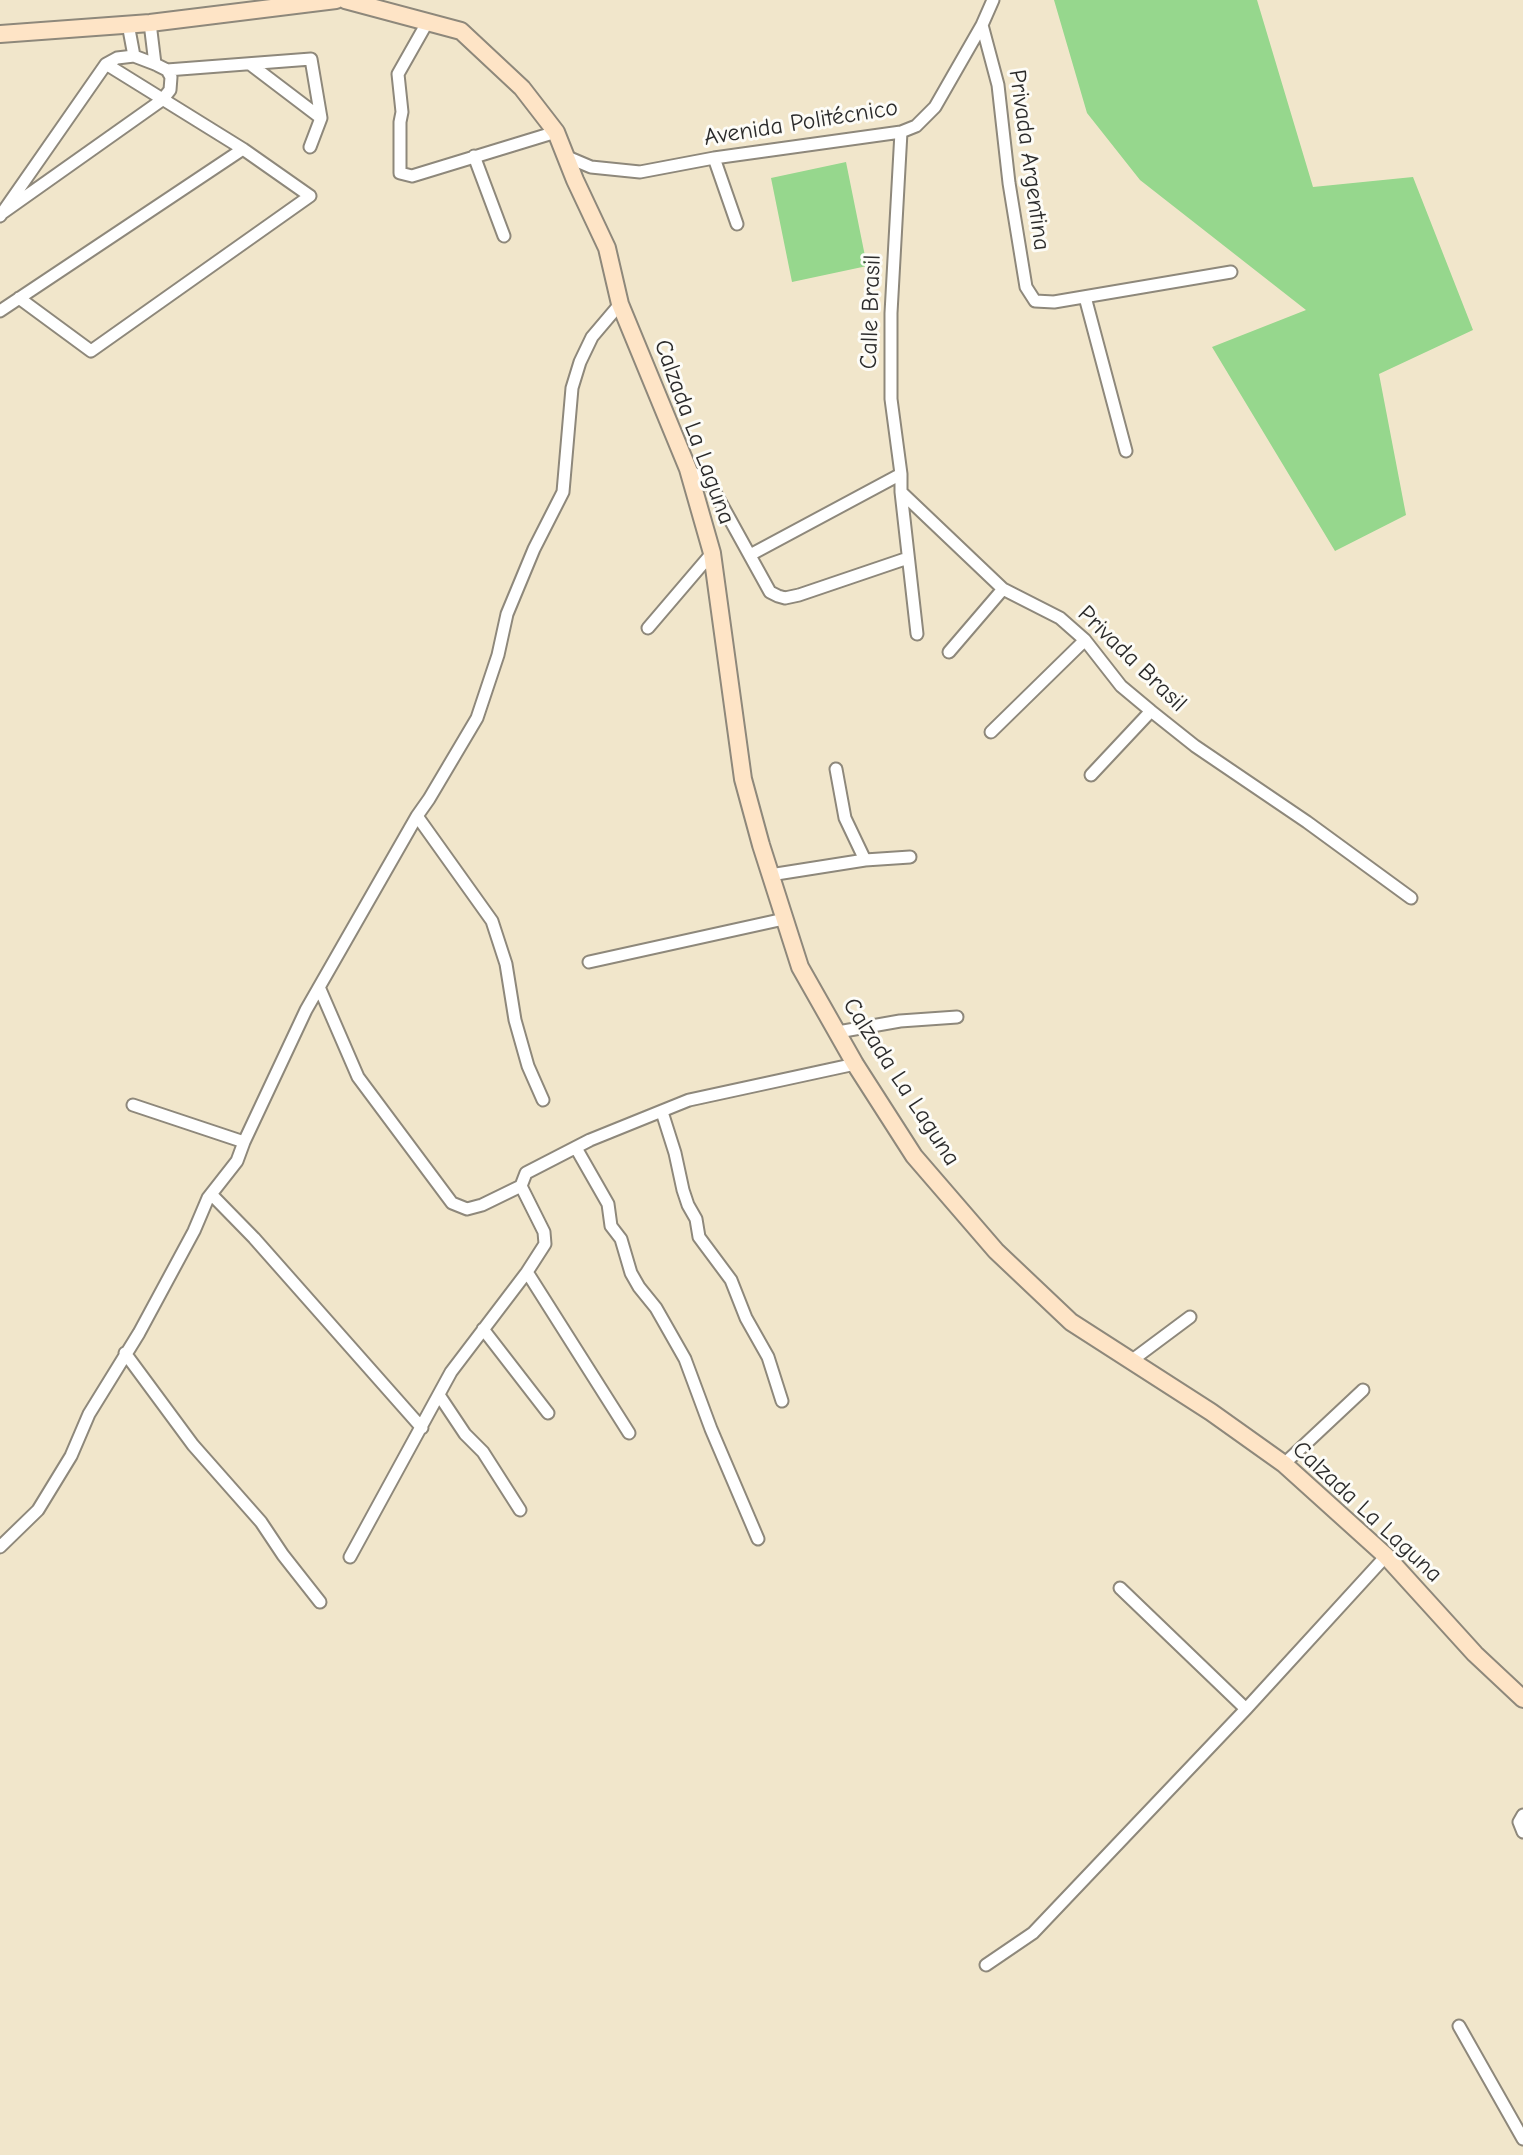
<!DOCTYPE html>
<meta charset="utf-8">
<style>
body{margin:0}
canvas{display:block;background:#f1e6cb}
</style>
<canvas width="1523" height="2155"></canvas>
<script>
const ctx = document.querySelector('canvas').getContext('2d');
ctx.lineJoin = 'round';
function fill(path, color) { ctx.fillStyle = color; ctx.fill(path, 'evenodd'); }
const toPath = rows => new Path2D(rows.map(r => 'M' + r).join(''));
function trace(path, color, width, dash) { ctx.strokeStyle = color; ctx.lineWidth = width; ctx.lineCap = dash ? 'butt' : 'round'; ctx.setLineDash(dash || []); ctx.stroke(path); }
function write(font, color, halo, rows, align = 'center') {
  ctx.font = font + ' "Comic Neue",sans-serif'; ctx.lineWidth = 6; ctx.setLineDash([]); ctx.textBaseline = 'middle'; ctx.strokeStyle = halo; ctx.fillStyle = color; for (const [text, x, y, turn = 0] of rows) {
    ctx.save(); ctx.translate(x, y); ctx.rotate((+turn || 0) * Math.PI / 180); ctx.textAlign = isNaN(turn) ? turn : align; if (halo) ctx.strokeText(text, 0, 0); ctx.fillText(text, 0, 0); ctx.restore();
  }
}
const green = toPath([
 [1054,0,1257,0,1313,187,1413,177,1473,330,1379,374,1406,515,1335,551,1212,347,1306,310,1140,180,1087,113],
 [846,162,867,266,792,282,771,178]
]);
const street = toPath([
 [428,21,398,74,402,112,400,122,400,173,412,176,556,132],
 [150,23,155,64],
 [128,24,134,56],
 [982,25,998,85,1009,183,1026,287,1035,301,1054,302,1231,272],
 [250,64,321,118],
 [167,70,311,59,321,118,310,147],
 [901,132,891,313,891,399,901,474,901,492,917,634],
 [474,156,504,236],
 [565,156,591,167,640,172,714,158,901,132,916,126,935,107,982,25,993,0],
 [714,158,737,224],
 [0,216,106,64,117,58,134,56,155,64,167,70,171,77,170,90,162,100,1,214],
 [1085,297,1126,451],
 [19,298,91,351,310,196,243,149,106,64],
 [0,311,243,149],
 [688,469,712,487,770,592,778,596,785,598,799,595,908,558],
 [901,492,1003,589,1060,618,1085,640,1121,686,1151,711,1195,746,1307,822,1411,898],
 [750,555,901,474],
 [648,628,712,553],
 [949,652,1003,589],
 [991,732,1085,640],
 [836,769,845,818,865,860],
 [1091,775,1151,711],
 [417,816,492,921,506,964,515,1020,528,1066,543,1100],
 [770,875,865,860,910,857],
 [589,962,784,919],
 [319,987,358,1077,452,1203,467,1209,482,1205,521,1186],
 [838,1032,900,1021,957,1017],
 [133,1105,244,1142],
 [662,1112,675,1153,683,1190,688,1205,696,1219,699,1237,731,1280,746,1318,768,1357,782,1401],
 [576,1148,608,1204,611,1226,621,1239,631,1273,639,1287,656,1308,685,1359,711,1429,758,1539],
 [211,1194,254,1238,422,1428],
 [527,1272,629,1433],
 [483,1329,548,1413],
 [125,1353,193,1445,261,1522,283,1555,320,1602],
 [1131,1361,1190,1317],
 [439,1395,465,1434,483,1452,520,1510],
 [1284,1464,1363,1390],
 [0,1547,38,1510,71,1456,89,1414,139,1333,194,1231,208,1198,237,1161,244,1142,306,1010,417,816,429,799,477,718,498,655,507,614,534,549,563,492,572,388,580,362,592,337,620,304],
 [350,1557,451,1372,527,1272,545,1244,544,1232,521,1186,526,1173,590,1140,689,1100,855,1064],
 [1120,1588,1246,1709],
 [1523,1815,1519,1822,1523,1832],
 [986,1965,1033,1933,1246,1709,1386,1556],
 [1459,2026,1523,2139]
]);
const secondary = toPath([
 [345,0,461,31,522,88,556,132,575,180,607,248,620,304,688,469,712,553,743,779,761,845,800,967,855,1064,914,1156,996,1251,1071,1322,1211,1412,1284,1464,1386,1556,1475,1654,1523,1699],
 [0,34,150,23,336,0]
]);
const streetNames = [
 ["Avenida Politécnico",801,123,-9],
 ["Privada Argentina",1029,160,82],
 ["Calle Brasil",871,312,-88],
 ["Calzada La Laguna",694,432,70],
 ["Privada Brasil",1132,659,44],
 ["Calzada La Laguna",901,1082,57],
 ["Calzada La Laguna",1367,1512,43]
];
fill(green, '#96d78d');
trace(street, '#8e887b', 15);
trace(secondary, '#8e887b', 20);
trace(street, '#fff', 11);
trace(secondary, '#fee4c6', 16);
write('24px', '#2b2b2b', '#fdfcf7', streetNames);
</script>
